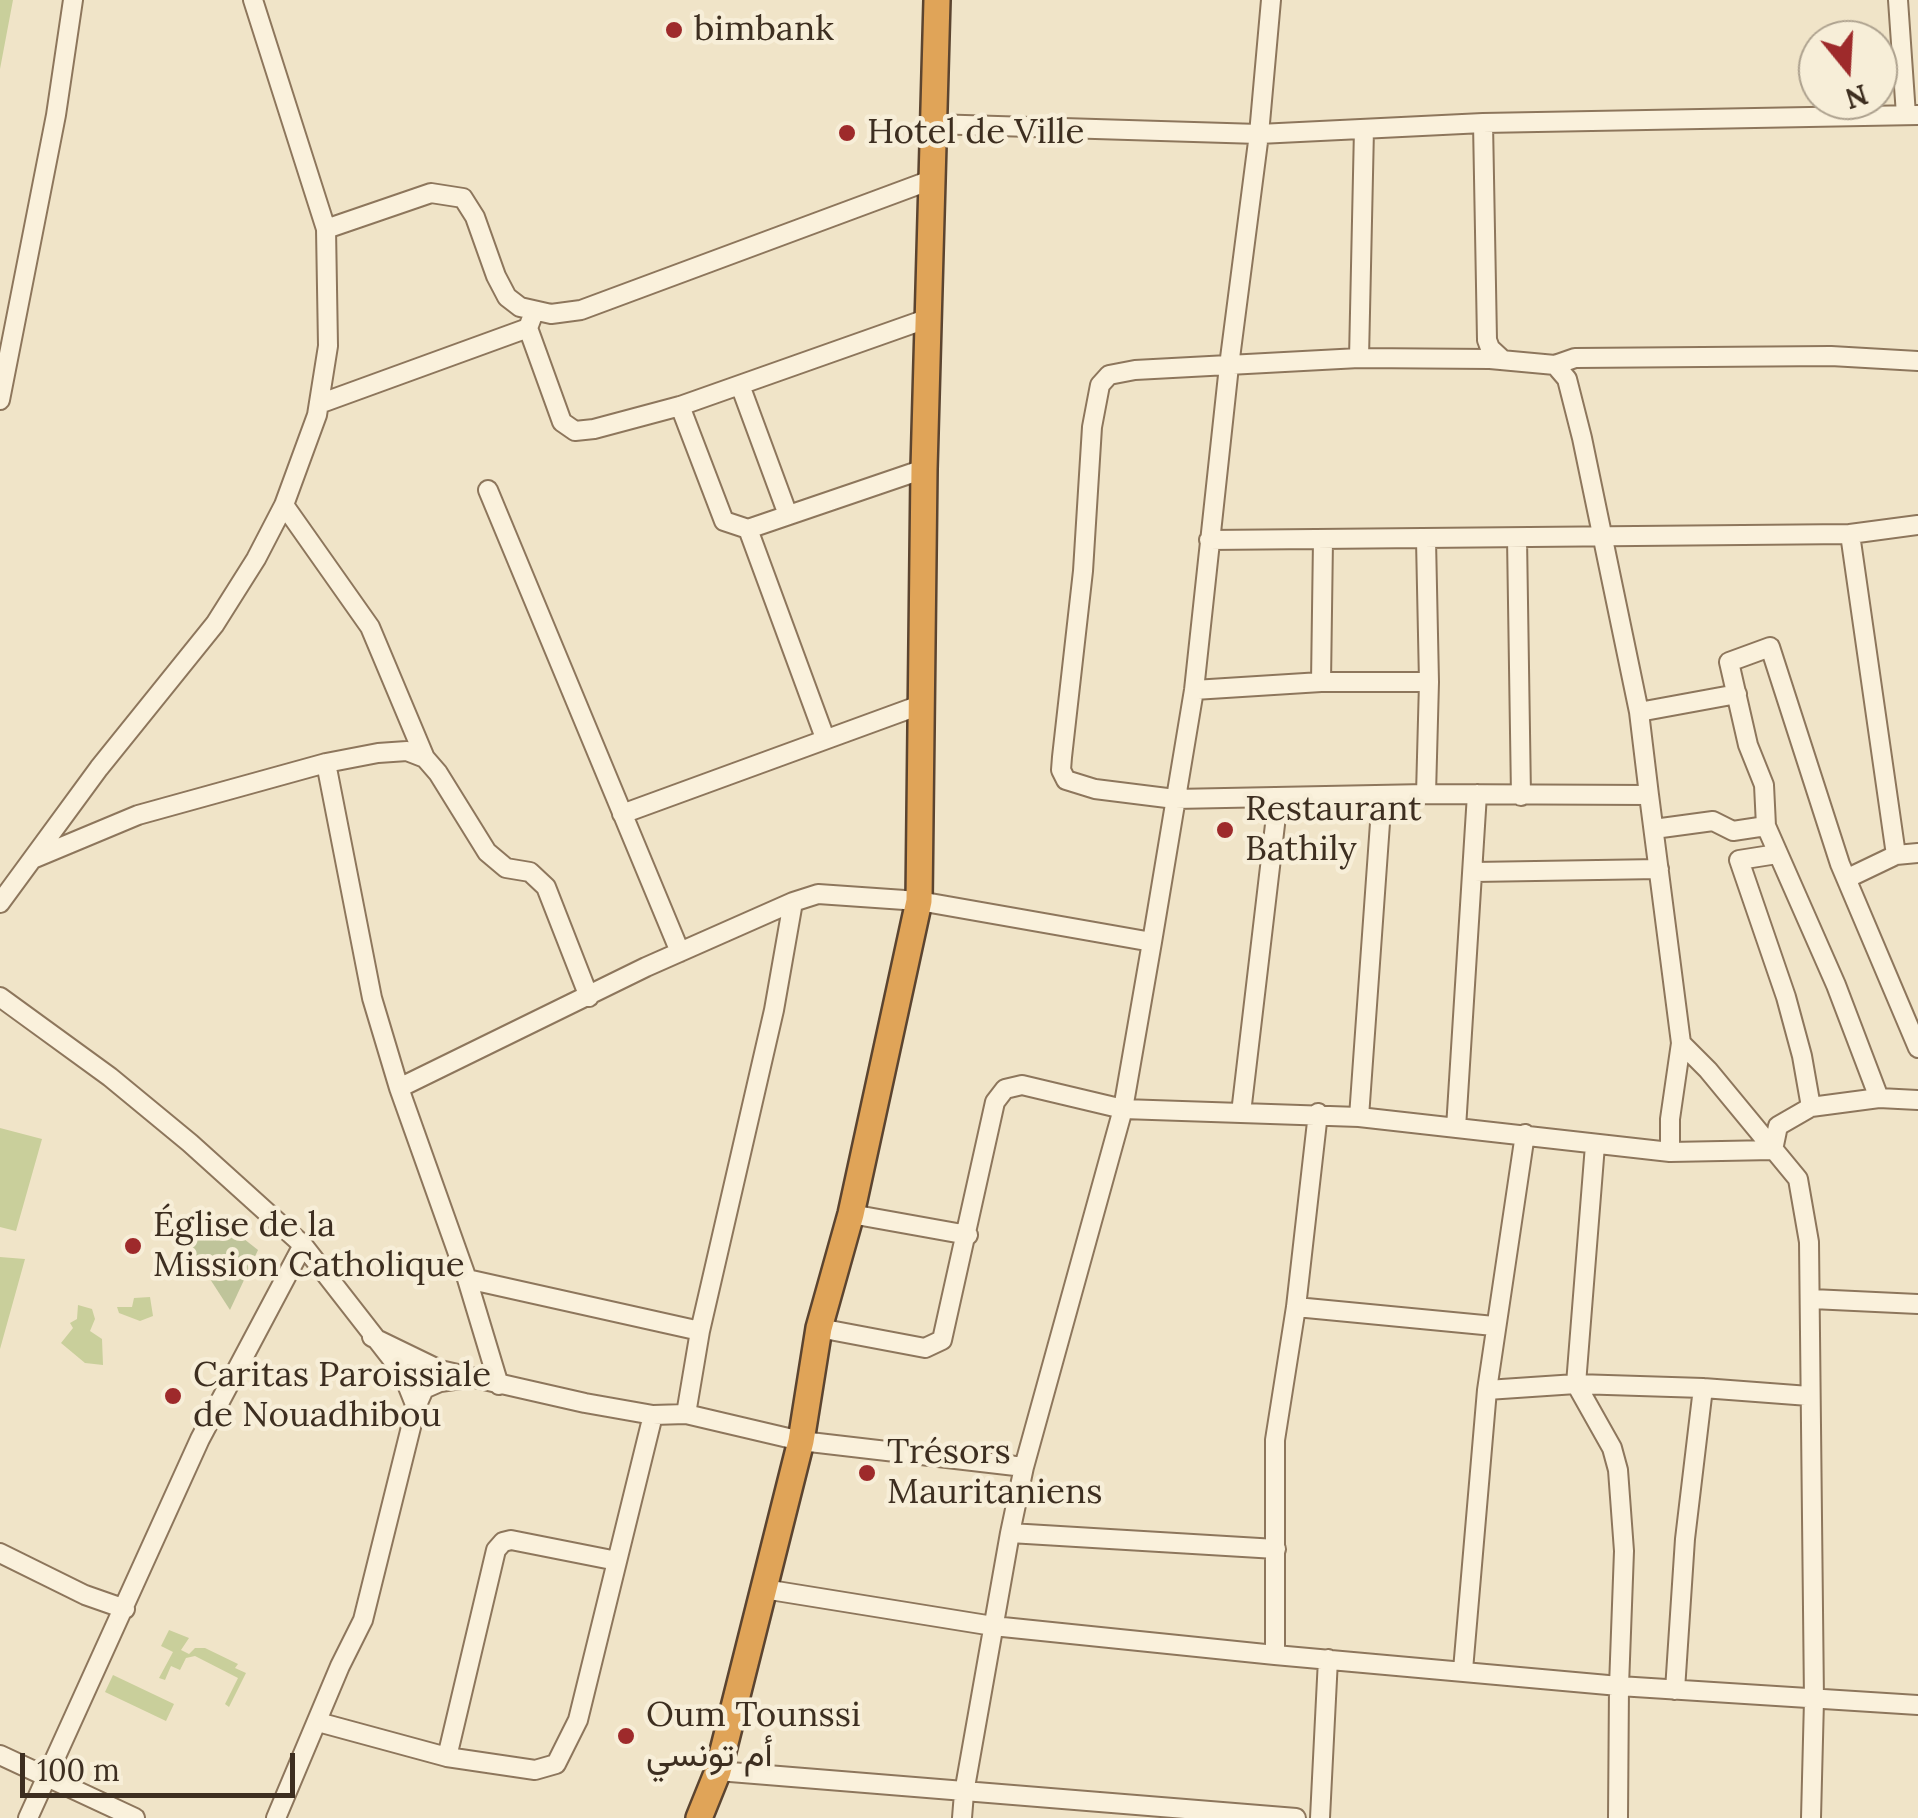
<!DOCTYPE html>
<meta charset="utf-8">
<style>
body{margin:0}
#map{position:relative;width:1918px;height:1818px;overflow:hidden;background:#f0e4c8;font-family:Lora,serif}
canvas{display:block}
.north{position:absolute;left:1798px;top:20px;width:100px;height:100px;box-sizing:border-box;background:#f7eed8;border:2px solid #ada18e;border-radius:50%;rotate:162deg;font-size:28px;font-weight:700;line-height:40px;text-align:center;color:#3d2e20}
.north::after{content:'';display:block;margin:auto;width:35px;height:45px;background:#9e2a2b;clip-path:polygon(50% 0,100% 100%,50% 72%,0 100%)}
.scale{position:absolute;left:20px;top:1753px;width:275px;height:45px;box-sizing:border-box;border:5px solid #3d2e20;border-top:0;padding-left:12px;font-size:30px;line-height:35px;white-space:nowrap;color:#3d2e20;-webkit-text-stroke:8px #f7eed8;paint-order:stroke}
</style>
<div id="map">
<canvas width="1918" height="1818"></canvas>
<div class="north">N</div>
<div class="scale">100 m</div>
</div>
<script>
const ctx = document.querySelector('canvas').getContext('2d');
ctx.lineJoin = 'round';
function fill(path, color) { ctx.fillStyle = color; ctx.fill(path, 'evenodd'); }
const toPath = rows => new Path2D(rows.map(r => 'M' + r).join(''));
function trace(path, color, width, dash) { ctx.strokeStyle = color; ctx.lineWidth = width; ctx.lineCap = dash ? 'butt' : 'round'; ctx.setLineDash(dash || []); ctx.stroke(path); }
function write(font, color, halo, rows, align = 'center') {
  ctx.font = font + ' Lora,Vazirmatn,serif'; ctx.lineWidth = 9; ctx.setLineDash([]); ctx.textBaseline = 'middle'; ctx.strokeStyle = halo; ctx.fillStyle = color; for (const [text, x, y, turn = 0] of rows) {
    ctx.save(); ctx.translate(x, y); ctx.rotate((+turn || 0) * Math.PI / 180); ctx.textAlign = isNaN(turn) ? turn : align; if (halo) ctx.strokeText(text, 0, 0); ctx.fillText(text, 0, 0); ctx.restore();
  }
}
const green = toPath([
 [0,0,13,0,0,69],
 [0,1128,42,1139,16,1231,0,1227],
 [0,1257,25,1259,0,1349],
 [150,1297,153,1316,140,1321,119,1313,117,1307,132,1307,134,1298],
 [78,1305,92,1309,95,1319,90,1331,102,1339,103,1365,85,1363,61,1343,73,1328,70,1323,77,1319],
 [169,1630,189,1638,181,1650,189,1654,195,1648,205,1648,238,1664,235,1668,246,1673,229,1707,225,1704,238,1678,195,1656,186,1658,180,1670,171,1666,165,1680,159,1678,173,1652,161,1646],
 [113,1675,174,1704,166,1721,105,1692]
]);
const cemetery = toPath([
 [206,1209,258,1250,230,1310,181,1234]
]);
const minor = toPath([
 [1898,0,1906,115],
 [1483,123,1487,340,1490,348,1503,360],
 [932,124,1259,134,1483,123,1918,115],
 [326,229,431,193,463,198,475,217,496,276,507,297,520,307,551,314,581,310,931,180],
 [534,312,528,328,562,422,575,431,594,429,680,406,929,318],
 [1359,358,1364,129],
 [1555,365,1575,358,1831,356,1918,361],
 [740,385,788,515],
 [0,400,56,115,73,0],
 [319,404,528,328],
 [680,406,724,521,748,529,924,469],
 [488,490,680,952],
 [284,505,370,627,425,758],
 [748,529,825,738],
 [1850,534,1896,855,1918,853],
 [1517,538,1521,796],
 [1209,540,1850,534,1918,525],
 [1426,540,1429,682,1426,794],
 [1321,682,1323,540],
 [1194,690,1321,682,1429,682],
 [1639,712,1737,694],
 [326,763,372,998,399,1088,467,1279,499,1385],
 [1649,795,1639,712,1582,438,1567,379,1555,365,1490,359,1359,358,1135,370,1109,375,1100,385,1092,427,1083,571,1062,757,1061,770,1066,780,1095,789,1175,799,1426,794,1649,795,1681,1043,1670,1119,1670,1152],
 [622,814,923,704],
 [1654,829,1713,821,1733,831,1766,826],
 [1777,854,1739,860,1786,997,1802,1056,1811,1107],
 [35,858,138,815,326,763,378,753,407,751,425,758,438,773,487,852,506,868,530,872,546,887,589,997],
 [1474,872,1659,869],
 [1848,878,1896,855],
 [0,903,99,768,215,624,256,559,284,505,317,415,328,346,326,229,253,0],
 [0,997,110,1077,190,1143,303,1245,402,1372,416,1407],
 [1681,1043,1708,1070,1798,1179,1809,1242,1814,1700,1811,1818],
 [399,1088,646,967,793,902,818,894,919,901,1152,942],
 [1879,1098,1836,985,1766,826,1764,785,1748,745,1729,662,1770,647,1840,864,1918,1048],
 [1241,1113,1278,799],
 [1359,1117,1382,795],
 [1456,1128,1477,794],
 [1595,1145,1576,1384,1612,1448,1618,1470,1624,1551,1619,1686,1618,1818],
 [851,1214,968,1235],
 [467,1279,700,1331],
 [1812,1299,1918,1304],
 [1296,1307,1494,1326],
 [819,1328,925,1348,942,1340,995,1102,1005,1089,1022,1085,1123,1109,1359,1117,1670,1152,1773,1150,1778,1126,1811,1107,1879,1098,1918,1100],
 [372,1337,440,1370,585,1403,653,1415,686,1414,801,1441,1024,1467],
 [1487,1390,1576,1384,1703,1388,1809,1396],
 [686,1414,700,1331,774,1010,793,902],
 [1010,1533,1276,1549],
 [0,1553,85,1595,125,1609],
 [764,1589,993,1626,1275,1655,1619,1686,1918,1705],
 [1275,1655,1275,1440,1296,1307,1318,1113],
 [1463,1670,1487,1390,1525,1134],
 [1675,1690,1685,1539,1703,1388],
 [318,1722,447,1757,535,1770,556,1764,578,1720,653,1415],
 [0,1755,135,1818],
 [447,1757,496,1550,503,1542,511,1540,617,1561],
 [718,1771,1296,1818],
 [28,1818,200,1439,303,1245],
 [276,1818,340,1666,363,1620,416,1407,424,1389,440,1382,461,1379],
 [962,1818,964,1793,1010,1533,1024,1467,1123,1109,1152,942,1194,690,1229,366,1259,134,1271,0],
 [1320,1818,1328,1659]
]);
const highway = toPath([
 [699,1818,718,1771,801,1441,819,1328,851,1214,919,901,924,469,937,0]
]);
const markers = [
 [674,30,10,"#9e2a2b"],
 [847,133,10,"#9e2a2b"],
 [1225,830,10,"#9e2a2b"],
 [133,1246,10,"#9e2a2b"],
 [173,1396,10,"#9e2a2b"],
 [867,1473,10,"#9e2a2b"],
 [626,1736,10,"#9e2a2b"]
];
const poiNames = [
 ["bimbank",694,30],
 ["Hotel de Ville",867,133],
 ["Restaurant",1245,810],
 ["Bathily",1245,850],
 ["Église de la",153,1226],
 ["Mission Catholique",153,1266],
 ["Caritas Paroissiale",193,1376],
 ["de Nouadhibou",193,1416],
 ["Trésors",887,1453],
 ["Mauritaniens",887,1493],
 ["Oum Tounssi",646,1716],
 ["أم تونسي",646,1756]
];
fill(green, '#c9cf9b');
fill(cemetery, '#bfc49a');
trace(minor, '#8d765c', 22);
trace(highway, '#5b4430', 30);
trace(minor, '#faf1dc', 18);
trace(highway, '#e0a458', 25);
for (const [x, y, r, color] of markers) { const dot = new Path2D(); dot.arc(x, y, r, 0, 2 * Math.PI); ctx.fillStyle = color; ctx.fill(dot); trace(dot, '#f7eed8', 4); }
write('35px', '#3d2e20', '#f7eed8', poiNames, 'left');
</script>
